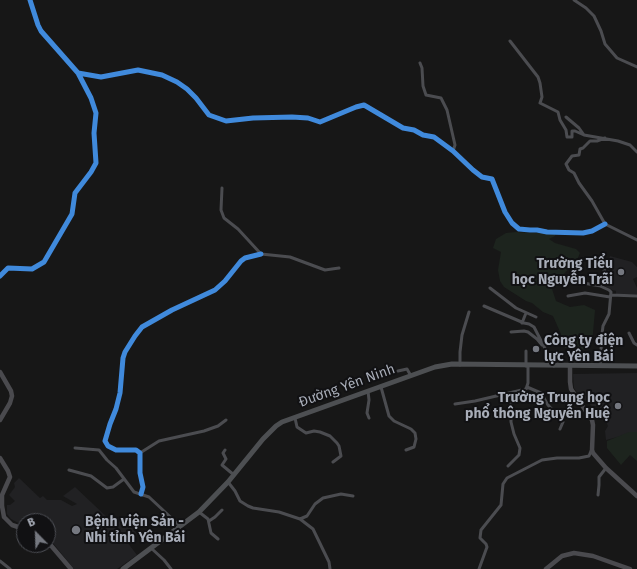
<!DOCTYPE html>
<meta charset="utf-8">
<style>
body{margin:0}
#map{position:relative;width:637px;height:569px;overflow:hidden;background:#171717;font-family:"Fira Sans",sans-serif}
canvas{display:block}
.north{position:absolute;left:16px;top:513px;width:40px;height:40px;box-sizing:border-box;background:#111113;border:1px solid #4d4f55;border-radius:50%;rotate:337deg;font-size:11px;font-weight:700;line-height:16px;text-align:center;color:#a8adb8}
.north::after{content:'';display:block;margin:auto;width:14px;height:18px;background:#757880;clip-path:polygon(50% 0,100% 100%,50% 72%,0 100%)}
</style>
<div id="map">
<canvas width="637" height="569"></canvas>
<div class="north">B</div>
</div>
<script>
const ctx = document.querySelector('canvas').getContext('2d');
ctx.lineJoin = 'round';
function fill(path, color) { ctx.fillStyle = color; ctx.fill(path, 'evenodd'); }
const toPath = rows => new Path2D(rows.map(r => 'M' + r).join(''));
function trace(path, color, width, dash) { ctx.strokeStyle = color; ctx.lineWidth = width; ctx.lineCap = dash ? 'butt' : 'round'; ctx.setLineDash(dash || []); ctx.stroke(path); }
function write(font, color, halo, rows, align = 'center') {
  ctx.font = font + ' "Fira Sans",sans-serif'; ctx.lineWidth = 4; ctx.setLineDash([]); ctx.textBaseline = 'middle'; ctx.strokeStyle = halo; ctx.fillStyle = color; for (const [text, x, y, turn = 0] of rows) {
    ctx.save(); ctx.translate(x, y); ctx.rotate((+turn || 0) * Math.PI / 180); ctx.textAlign = isNaN(turn) ? turn : align; if (halo) ctx.strokeText(text, 0, 0); ctx.fillText(text, 0, 0); ctx.restore();
  }
}
const built = toPath([
 [610,256,632,262,637,267,637,277,633,279,637,288,637,294,616,294,616,291,612,290,601,284],
 [637,373,637,432,606,440,605,431,608,426,599,405,593,407,579,395,574,388,573,374],
 [19,478,40,498,43,496,47,500,61,500,72,506,77,504,63,496,75,487,110,520,123,517,137,534,127,542,137,555,117,569,74,569,48,537,48,521,24,521,24,526,11,519,7,514,7,505,10,505,15,501,9,495,15,487,14,483]
]);
const green = toPath([
 [516,232,531,233,556,233,555,236,549,239,555,243,576,249,580,253,577,260,561,277,562,284,552,289,556,301,570,307,584,305,595,310,592,344,588,350,565,348,561,339,561,334,553,316,543,312,532,303,526,301,504,287,500,281,498,270,501,252,493,248,496,239,506,233],
 [629,432,637,432,637,461,630,455,621,465,607,448,607,441]
]);
const street = toPath([
 [574,0,586,8,594,16,601,31,605,44,617,58,637,67],
 [510,41,538,77,540,83,542,97,540,103,558,112,560,120,566,130,567,137,572,137,572,131,575,131,584,135],
 [420,63,422,68,423,86,426,95,441,98,447,110,455,145,453,151],
 [78,73,101,77,138,70,162,75,177,82,187,89,196,98,209,115,226,121,253,118,292,117,308,118,320,122,356,107,364,105,403,128,414,130,423,135,434,137,453,151,473,170,482,177,492,179,505,212,512,223,519,229,530,230,537,230,547,232,583,233,592,231,605,224],
 [566,117,579,128,584,135,618,141,630,145,637,152],
 [605,138,597,141,590,141,583,148,580,149,579,155,572,156,566,164,569,170,574,173,579,183,592,201,605,224,637,240],
 [222,188,221,210,224,218,238,229,261,254,290,257,325,270,339,268],
 [0,276,8,268,32,269,44,262,72,214,75,193,91,172,96,163,94,133,96,113,91,98,78,73,41,31,38,25,30,0],
 [571,281,601,286],
 [490,288,516,308,536,317],
 [611,295,637,296],
 [568,296,585,293,610,297],
 [484,306,524,323,529,324,534,327,554,366],
 [522,323,526,313],
 [511,332,524,331,528,332,537,339,542,345],
 [629,333,634,343,637,345],
 [526,351,526,366],
 [460,365,460,352,462,335,469,312],
 [600,366,602,334,603,326,609,314,611,292,609,290,600,286,606,264],
 [398,371,407,369,411,376],
 [381,387,389,416,394,421,411,429,415,433,416,439,414,447,406,450],
 [527,387,541,393,548,405,563,422,560,429],
 [368,391,369,400,367,413,369,418],
 [455,404,475,401,526,389,528,383,528,366],
 [295,418,297,427,306,433,314,431,320,432,330,436,337,443,339,446,341,456,333,462],
 [75,448,99,450,107,460,116,468,134,492,149,497,180,526],
 [225,450,223,453,226,459,222,465,234,475],
 [140,453,159,441,204,431,218,426,226,420],
 [508,466,519,455,520,448,514,434,511,422,511,393],
 [69,470,91,476,107,488,113,487,124,479],
 [228,482,235,491,240,501,248,506,253,508,279,512,300,519,307,516,315,504,323,498,341,494,353,496],
 [141,494,143,487,140,473,140,453,136,450,116,450,108,446,105,441,110,424,116,409,120,393,123,358,125,352,135,336,142,327,172,310,215,290,225,281,241,261,245,258,261,254],
 [598,495,599,485,599,477,606,468],
 [199,512,208,519,211,533,218,539],
 [300,519,313,529,329,562,330,569],
 [209,521,215,517,222,510],
 [151,548,164,560,171,569],
 [0,561,10,569],
 [479,569,487,547,486,544,480,538,481,530,501,505,503,484,507,478,542,460,557,458,579,458,589,456,591,451]
]);
const secondary = toPath([
 [570,366,570,382,571,389,592,420,593,425,592,450,593,453,606,468,637,496],
 [0,372,11,391,12,396,10,403,0,420],
 [0,458,8,471,10,477,2,495,2,506,4,517,12,525,24,529],
 [48,542,71,569],
 [546,569,562,556,574,553,593,556,630,569]
]);
const primary = toPath([
 [123,569,199,512,228,482,263,439,276,426,282,422,435,367,452,364,637,366]
]);
const cycleway = toPath([
 [78,73,101,77,138,70,162,75,177,82,187,89,196,98,209,115,226,121,253,118,292,117,308,118,320,122,356,107,364,105,403,128,414,130,423,135,434,137,453,151,473,170,482,177,492,179,505,212,512,223,519,229,530,230,537,230,547,232,583,233,592,231,605,224],
 [0,276,8,268,32,269,44,262,72,214,75,193,91,172,96,163,94,133,96,113,91,98,78,73,41,31,38,25,30,0],
 [141,494,143,487,140,473,140,453,136,450,116,450,108,446,105,441,110,424,116,409,120,393,123,358,125,352,135,336,142,327,172,310,215,290,225,281,241,261,245,258,261,254]
]);
const markers = [
 [621,272,4,"#757880"],
 [536,349,4,"#757880"],
 [618,406,4,"#757880"],
 [76,530,5,"#757880"]
];
const poiNames = [
 ["Trường Tiểu",613,264],
 ["học Nguyễn Trãi",613,280],
 ["Công ty điện",544,341,"left"],
 ["lực Yên Bái",544,357,"left"],
 ["Trường Trung học",610,398],
 ["phổ thông Nguyễn Huệ",610,414],
 ["Bệnh viện Sản -",85,522,"left"],
 ["Nhi tỉnh Yên Bái",85,538,"left"]
];
const streetNames = [
 ["Đường Yên Ninh",347,386,-20]
];
fill(built, '#212123');
fill(green, '#1d241e');
trace(street, '#4b4c50', 3);
trace(secondary, '#4a4a4e', 4.5);
trace(primary, '#4d4f52', 5);
trace(cycleway, '#408adc', 5);
for (const [x, y, r, color] of markers) { const dot = new Path2D(); dot.arc(x, y, r, 0, 2 * Math.PI); ctx.fillStyle = color; ctx.fill(dot); trace(dot, '#111113', 1.5); }
write('bold 14px', '#a8adb8', '#111113', poiNames, 'right');
write('14px', '#a8adb8', '#111113', streetNames);
</script>
